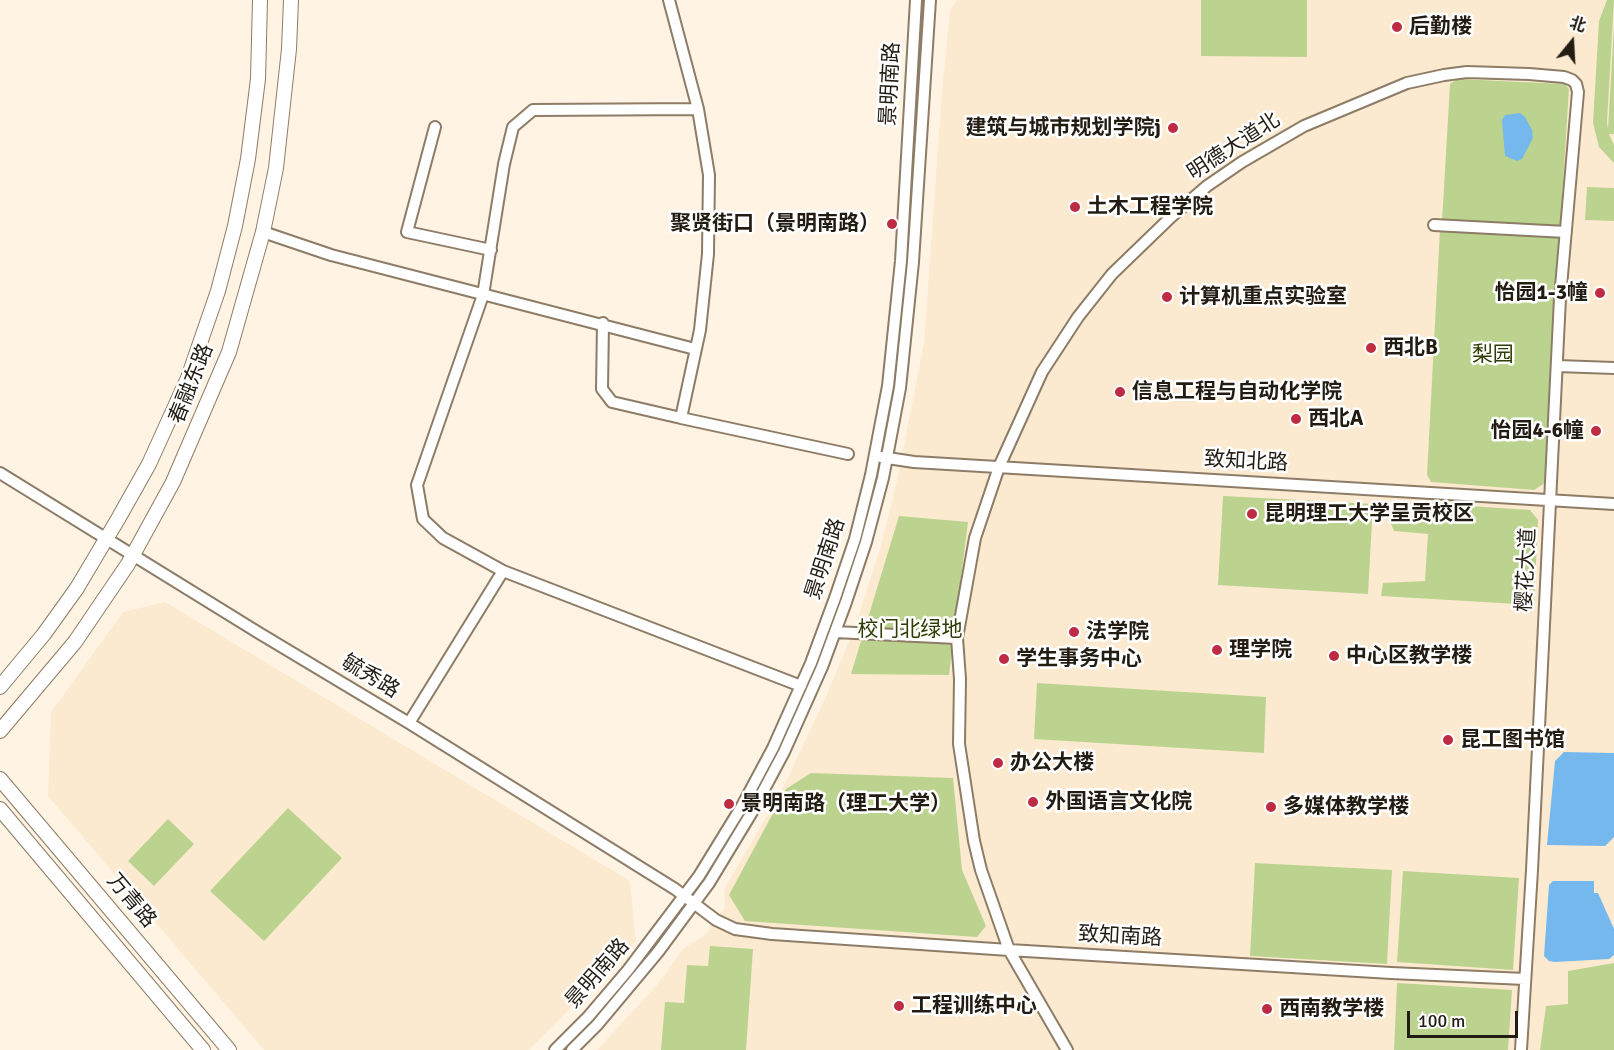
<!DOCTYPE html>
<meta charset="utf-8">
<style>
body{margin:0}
#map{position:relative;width:1614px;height:1050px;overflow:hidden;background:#fff3e4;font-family:Signika,"Noto Sans SC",sans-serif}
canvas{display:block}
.north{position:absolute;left:1542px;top:12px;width:60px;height:60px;-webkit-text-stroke:4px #fff;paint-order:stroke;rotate:18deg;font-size:16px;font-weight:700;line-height:24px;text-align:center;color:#231c13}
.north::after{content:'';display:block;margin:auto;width:21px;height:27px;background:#231c13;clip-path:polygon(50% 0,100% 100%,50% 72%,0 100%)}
.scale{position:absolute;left:1407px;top:1011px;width:111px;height:27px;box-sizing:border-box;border:3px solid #231c13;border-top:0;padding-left:8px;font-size:18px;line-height:21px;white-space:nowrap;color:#231c13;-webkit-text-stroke:4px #fff;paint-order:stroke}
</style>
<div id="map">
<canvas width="1614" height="1050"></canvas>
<div class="north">北</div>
<div class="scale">100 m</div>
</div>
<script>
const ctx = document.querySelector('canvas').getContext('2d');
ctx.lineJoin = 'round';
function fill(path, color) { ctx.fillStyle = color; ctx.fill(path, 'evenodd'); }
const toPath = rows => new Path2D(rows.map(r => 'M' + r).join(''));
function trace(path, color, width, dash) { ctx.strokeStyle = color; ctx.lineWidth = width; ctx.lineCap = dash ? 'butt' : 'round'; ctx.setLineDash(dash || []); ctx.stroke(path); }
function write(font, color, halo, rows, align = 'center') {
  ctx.font = font + ' Signika,"Noto Sans SC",sans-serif'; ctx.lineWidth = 5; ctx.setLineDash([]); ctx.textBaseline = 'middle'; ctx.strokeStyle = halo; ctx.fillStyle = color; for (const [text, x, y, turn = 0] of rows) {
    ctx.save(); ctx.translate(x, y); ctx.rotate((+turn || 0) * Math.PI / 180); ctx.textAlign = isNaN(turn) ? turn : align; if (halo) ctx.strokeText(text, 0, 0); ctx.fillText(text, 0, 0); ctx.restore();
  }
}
const built = toPath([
 [957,0,1614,0,1614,1050,597,1050,656,986,684,948,705,935,725,907,724,889,781,792,828,692,856,624,881,546,897,481,924,343,942,91,950,10],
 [165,602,630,881,636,942,529,1050,264,1050,48,796,51,712,123,612]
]);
const green = toPath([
 [1201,0,1307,0,1307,57,1201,56],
 [1607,0,1614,0,1607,122,1608,129,1614,26,1614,134,1609,134,1614,145,1614,163,1599,147,1593,123,1599,21],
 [1458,79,1565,84,1569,89,1560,230,1442,222,1450,84],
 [1587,187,1614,188,1614,221,1585,220],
 [1440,229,1559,236,1545,483,1534,490,1431,482,1427,475],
 [1223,496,1373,504,1368,594,1218,585],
 [1423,503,1530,510,1538,520,1534,605,1381,596,1383,583,1425,581,1428,534,1394,531,1391,524,1423,519],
 [899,516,968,522,949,675,851,674],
 [1037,683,1266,697,1264,753,1034,739],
 [811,773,953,778,962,870,986,926,977,937,745,921,729,895,786,789],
 [288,808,342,858,264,941,210,891],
 [168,819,194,844,154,886,128,861],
 [1255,863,1392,870,1387,964,1250,956],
 [1403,871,1519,878,1513,970,1397,962],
 [710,946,753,949,746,1050,661,1050,665,1002,684,1003,687,965,708,966],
 [1614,963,1614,1050,1540,1050,1546,1006,1568,1004,1568,971],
 [1397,983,1512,990,1508,1050,1394,1050]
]);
const water = toPath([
 [1520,113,1525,117,1532,130,1533,138,1522,159,1517,161,1505,156,1502,120,1505,115],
 [1564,752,1614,753,1614,837,1605,846,1547,845,1555,761],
 [1553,881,1594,881,1594,893,1598,893,1614,929,1614,955,1609,959,1555,962,1549,961,1544,956,1549,885]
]);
const minor = toPath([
 [698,109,533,110,513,127,504,164,483,295,417,485,423,519,443,538,503,571,801,686],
 [435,127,407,232,491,250],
 [1434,225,1566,232],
 [263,232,331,255,695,349],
 [603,323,602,389,612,402,681,418,700,330,708,254,709,175,698,109,669,0],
 [1557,366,1614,368],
 [681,418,848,454],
 [881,457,914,462,1614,504],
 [0,473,259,633,409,723,675,889,716,920,735,929,772,934,1009,950,1391,973,1525,979],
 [835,632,957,638,975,538,999,467,1042,372,1078,317,1112,274,1171,217,1207,186,1242,162,1304,126,1407,83,1444,75,1467,72,1529,74,1564,77,1572,80,1576,84,1578,92,1560,298,1532,870,1521,1050],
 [957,638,960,679,959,744,974,841,981,870,1009,950,1067,1050],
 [409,723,503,571],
 [555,1050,588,1017,628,970,699,876,742,806,773,748,811,663,835,598,855,539,871,475,888,386,901,261,916,0],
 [572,1050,597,1025,658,952,709,883,752,812,784,752,822,667,846,602,866,542,883,478,900,388,913,262,930,0]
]);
const major = toPath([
 [0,687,44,634,77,588,118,519,149,464,188,378,218,291,235,226,248,159,258,79,260,0],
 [0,731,75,642,128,564,173,482,229,352,263,232,276,168,289,49,291,0],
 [0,779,229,1050],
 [0,809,203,1050]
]);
const markers = [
 [1397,27,6,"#bd2c42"],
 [1173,128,6,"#bd2c42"],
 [1075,207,6,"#bd2c42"],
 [892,224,6,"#bd2c42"],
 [1600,293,6,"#bd2c42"],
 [1167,297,6,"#bd2c42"],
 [1371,348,6,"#bd2c42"],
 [1120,392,6,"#bd2c42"],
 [1296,419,6,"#bd2c42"],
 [1596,431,6,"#bd2c42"],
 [1252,514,6,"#bd2c42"],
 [1074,632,6,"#bd2c42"],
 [1217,650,6,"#bd2c42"],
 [1334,656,6,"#bd2c42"],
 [1004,659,6,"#bd2c42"],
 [1448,740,6,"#bd2c42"],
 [998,763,6,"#bd2c42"],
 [1033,802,6,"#bd2c42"],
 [729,804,6,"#bd2c42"],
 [1271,807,6,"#bd2c42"],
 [899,1006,6,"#bd2c42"],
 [1267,1009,6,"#bd2c42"]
];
const poiNames = [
 ["后勤楼",1409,27],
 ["建筑与城市规划学院j",1161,128,"right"],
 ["土木工程学院",1087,207],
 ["聚贤街口（景明南路）",880,224,"right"],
 ["怡园1-3幢",1588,293,"right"],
 ["计算机重点实验室",1179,297],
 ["西北B",1383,348],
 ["信息工程与自动化学院",1132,392],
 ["西北A",1308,419],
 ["怡园4-6幢",1584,431,"right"],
 ["昆明理工大学呈贡校区",1264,514],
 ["法学院",1086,632],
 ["理学院",1229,650],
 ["中心区教学楼",1346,656],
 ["学生事务中心",1016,659],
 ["昆工图书馆",1460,740],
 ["办公大楼",1010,763],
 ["外国语言文化院",1045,802],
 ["景明南路（理工大学）",741,804],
 ["多媒体教学楼",1283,807],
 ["工程训练中心",911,1006],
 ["西南教学楼",1279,1009]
];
const streetNames = [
 ["景明南路",891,84,-87],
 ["明德大道北",1234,147,-33],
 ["春融东路",192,384,-68],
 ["致知北路",1246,462,3],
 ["景明南路",826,559,-72],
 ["樱花大道",1527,570,-87],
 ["毓秀路",370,677,31],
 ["万青路",131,901,50],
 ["致知南路",1120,937,3],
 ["景明南路",598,974,-49]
];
const parkNames = [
 ["梨园",1493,355],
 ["校门北绿地",910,630]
];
fill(built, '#fcead0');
fill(green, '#bbd38e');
fill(water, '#74b8ed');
trace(minor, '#8d7c66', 14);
trace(major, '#8d7c66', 16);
trace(minor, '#fff', 10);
trace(major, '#fff', 14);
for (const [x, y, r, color] of markers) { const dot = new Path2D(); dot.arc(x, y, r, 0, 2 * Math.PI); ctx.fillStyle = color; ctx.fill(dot); trace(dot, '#fff', 2); }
write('bold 21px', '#231c13', '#fff', poiNames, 'left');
write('21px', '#231c13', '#fff', streetNames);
write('21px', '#2f3d04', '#fff', parkNames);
</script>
